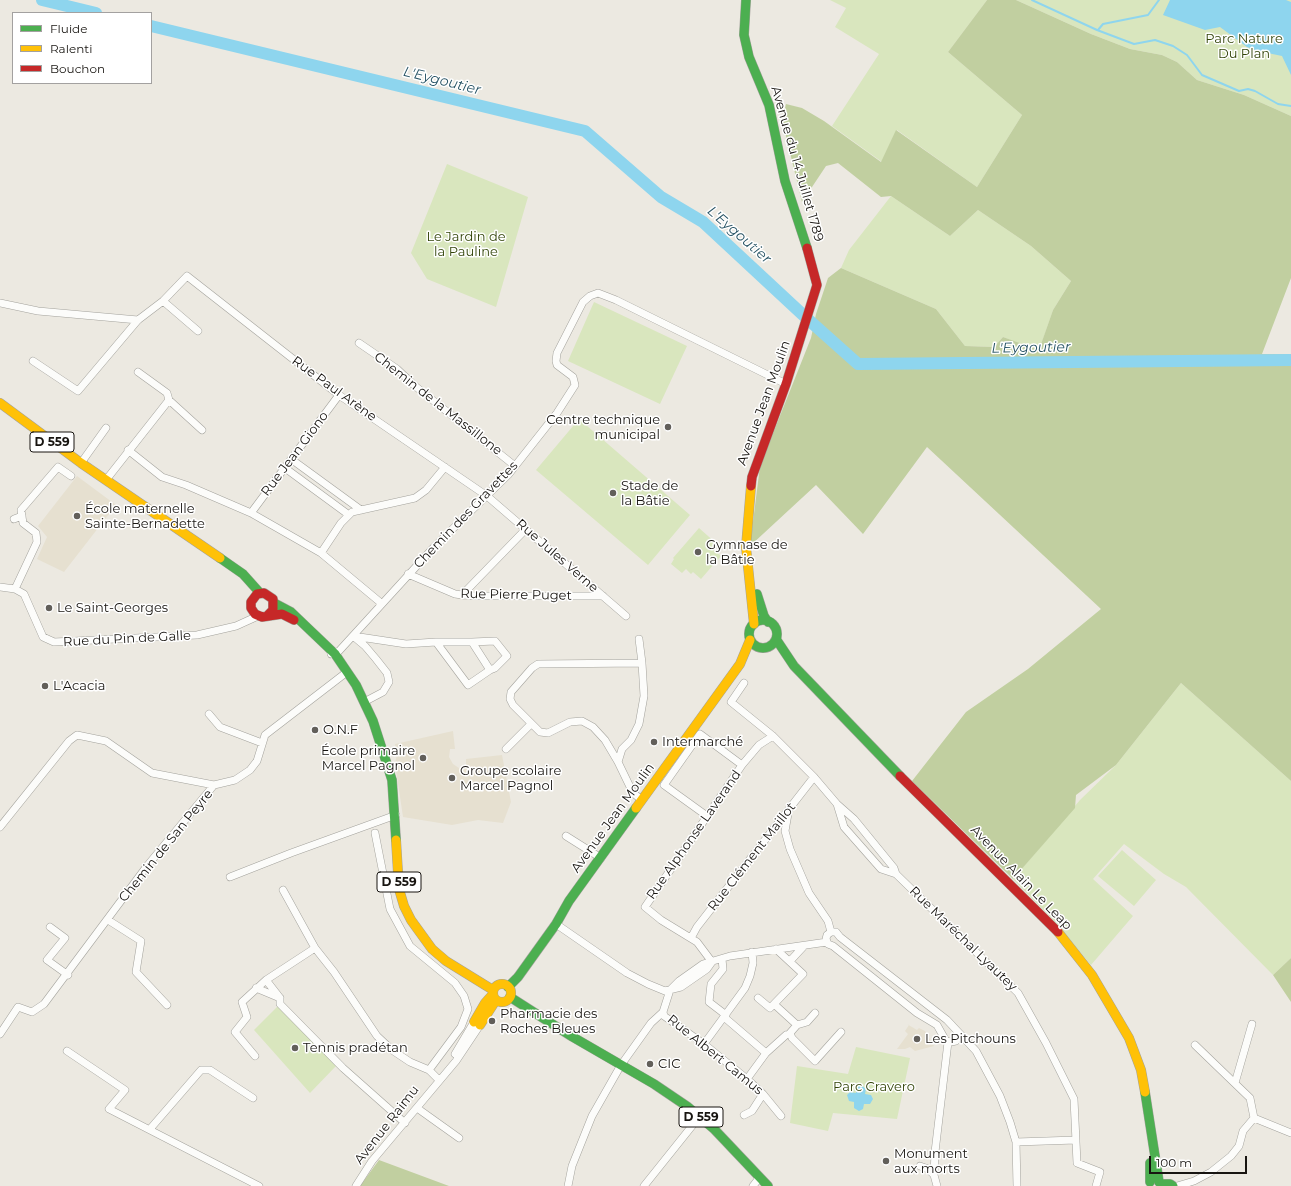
<!DOCTYPE html>
<meta charset="utf-8">
<style>
body{margin:0}
#map{position:relative;width:1291px;height:1186px;overflow:hidden;background:#ece9e1;font-family:Montserrat,sans-serif}
canvas{display:block}
.legend{position:absolute;left:12px;top:12px;width:140px;height:72px;box-sizing:border-box;background:#fff;border:1px solid #a3a1a0;margin:0;padding:5px 7px;list-style:none;font-size:12px;color:#181511}
.legend li{display:flex;align-items:center;gap:8px;height:20px}
.legend b{width:20px;border:1px solid #a3a1a0}
.scale{position:absolute;left:1149px;top:1156px;width:98px;height:18px;box-sizing:border-box;border:2px solid #181511;border-top:0;padding-left:5px;font-size:12px;line-height:14px;white-space:nowrap;color:#181511;-webkit-text-stroke:3px #fff;paint-order:stroke}
</style>
<div id="map">
<canvas width="1291" height="1186"></canvas>
<ul class="legend">
<li><b style="height:5px;background:#4caf50"></b>Fluide</li>
<li><b style="height:5px;background:#ffc107"></b>Ralenti</li>
<li><b style="height:5px;background:#c62828"></b>Bouchon</li>
</ul>
<div class="scale">100 m</div>
</div>
<script>
const ctx = document.querySelector('canvas').getContext('2d');
ctx.lineJoin = 'round';
function fill(path, color) { ctx.fillStyle = color; ctx.fill(path, 'evenodd'); }
const toPath = rows => new Path2D(rows.map(r => 'M' + r).join(''));
function trace(path, color, width, dash) { ctx.strokeStyle = color; ctx.lineWidth = width; ctx.lineCap = dash ? 'butt' : 'round'; ctx.setLineDash(dash || []); ctx.stroke(path); }
function write(font, color, halo, rows, align = 'center') {
  ctx.font = font + ' Montserrat,sans-serif'; ctx.lineWidth = 3; ctx.setLineDash([]); ctx.textBaseline = 'middle'; ctx.strokeStyle = halo; ctx.fillStyle = color; for (const [text, x, y, turn = 0] of rows) {
    ctx.save(); ctx.translate(x, y); ctx.rotate((+turn || 0) * Math.PI / 180); ctx.textAlign = isNaN(turn) ? turn : align; if (halo) ctx.strokeText(text, 0, 0); ctx.fillText(text, 0, 0); ctx.restore();
  }
}
const built = toPath([
 [77,476,116,505,64,572,37,559,47,537,38,526],
 [453,731,455,749,450,749,449,757,453,764,459,768,466,768,466,759,502,755,511,802,503,823,478,820,452,825,403,817,395,763,397,754,395,744],
 [907,1024,917,1030,919,1028,925,1031,934,1046,915,1051,910,1047,905,1049,897,1049,908,1034,905,1031,909,1025]
]);
const green = toPath([
 [830,0,987,0,948,52,1022,115,977,187,897,130,882,162,832,126,879,54,835,27,846,8],
 [1016,0,1291,0,1291,116,1244,95,1197,80,1177,62,1162,55,1130,49,1091,34],
 [447,164,528,197,496,307,427,279,411,253],
 [891,196,950,236,978,210,1031,246,1071,281,1053,310,1039,351,1003,337,994,347,965,346,936,309,841,268,849,250],
 [594,302,687,346,660,404,568,361],
 [579,419,690,515,648,565,536,470],
 [699,528,717,544,713,549,721,556,701,579,693,572,691,574,686,569,682,573,671,564,674,559,673,558],
 [1181,683,1291,781,1291,958,1273,975,1186,887,1164,874,1124,844,1093,879,1133,916,1091,965,1056,923,1013,879,1080,800,1116,765],
 [1122,850,1156,880,1134,906,1098,876],
 [280,1004,336,1066,310,1093,254,1030],
 [856,1047,910,1058,897,1119,833,1113,828,1131,790,1123,797,1066,848,1074]
]);
const forest = toPath([
 [987,0,1016,0,1091,34,1130,49,1162,55,1177,62,1197,80,1244,95,1291,116,1291,278,1262,354,1291,354,1291,781,1181,683,1116,765,1076,795,1075,808,1013,879,912,781,966,712,1028,669,1101,609,927,447,863,534,816,485,750,546,760,466,811,338,816,314,828,278,841,268,936,309,965,346,994,347,1003,337,1039,350,1053,310,1071,281,1031,246,978,210,950,236,891,196,881,197,838,163,826,166,802,202,782,120,786,104,802,108,824,121,881,162,896,130,977,187,1022,115,948,52],
 [1291,958,1291,1002,1273,975],
 [379,1160,449,1186,360,1186]
]);
const water = toPath([
 [1170,0,1286,0,1291,2,1291,75,1282,56,1258,51,1247,47,1220,27,1205,30,1163,15],
 [861,1085,866,1089,865,1094,871,1095,873,1099,870,1104,864,1104,863,1109,859,1111,854,1108,854,1102,849,1101,847,1095,850,1092,856,1093,857,1087]
]);
const stream = toPath([
 [1032,0,1097,30,1134,44,1155,40,1173,46,1187,55,1202,75,1239,91,1248,89,1255,91,1278,104,1291,106],
 [1098,30,1103,24,1148,15,1159,0]
]);
const river = toPath([
 [42,0,96,13],
 [151,26,585,131,661,197,703,222,802,314,858,364,1291,360]
]);
const street = toPath([
 [163,301,198,331],
 [0,303,38,311,138,320],
 [359,343,397,369,415,386,515,466],
 [33,361,78,391,138,320,163,301,187,276,339,395,487,496,626,616],
 [138,372,167,393,169,400],
 [128,450,162,477,186,485,251,513,321,553,381,603],
 [291,459,361,510],
 [81,463,106,428],
 [285,468,349,515],
 [106,480,169,400,202,430],
 [251,513,339,395],
 [14,519,22,516],
 [321,553,341,523,352,512,415,498,426,490,445,467],
 [408,574,455,594,462,595,479,596,603,596],
 [0,587,15,589,24,594,43,637,54,642,197,635,236,626,258,616],
 [15,589,37,542,36,533,23,523,21,510,58,467,71,476],
 [462,595,526,529],
 [639,639,642,663],
 [472,642,495,641,507,656,495,668,490,670],
 [331,654,339,651,434,547,508,475,557,413,575,385,573,377,557,365,556,361,557,353,583,302,590,296,598,293,616,300,786,384],
 [642,663,644,696,639,724,631,740,622,749,618,762,605,740,593,727,582,721,570,722,548,733,540,732,513,705,510,699,511,692,532,668,538,664,642,663],
 [744,683,731,702,773,736,814,777,837,804,854,819,894,868,896,874,1018,993,1046,1043,1074,1099,1077,1163,1100,1172,1096,1186],
 [364,702,383,692,389,682,387,673,376,659,365,646,353,636,406,644,436,642,468,685,490,670,472,642,436,642],
 [209,714,220,727,262,743],
 [506,749,531,724],
 [618,762,633,793,642,800],
 [837,804,844,827,881,869,896,874],
 [788,814,785,831,790,849,809,893,828,921,831,932],
 [707,816,664,785,700,734,742,765],
 [0,827,69,741,77,735,106,741,152,773,214,785],
 [375,833,390,909,410,946,455,983,464,996,468,1009,461,1027,429,1070],
 [566,836,601,858],
 [230,877,291,853,396,815],
 [283,890,315,948,334,972,377,1036,392,1050,410,1062,429,1070,439,1080],
 [108,920,141,941,136,972,167,1005],
 [556,924,627,973,648,984,665,991,681,987,707,969,712,962],
 [50,927,65,938,47,960,68,975],
 [691,938,697,927,814,777],
 [776,949,803,974,774,1004,797,1025,807,1022,815,1013],
 [722,959,723,969,711,984,709,1002,726,1015],
 [790,961,804,946],
 [712,962,697,942,661,920,645,907,742,765,759,745,773,736],
 [266,980,280,998,280,1004,343,1068,405,1123],
 [256,988,280,998],
 [758,998,770,1008,774,1004],
 [663,1012,664,1016,704,1044,747,1079,763,1094,781,1116],
 [724,1017,766,1053],
 [797,1025,790,1033,792,1038,815,1061,841,1032],
 [0,1034,18,1007,32,1012,44,1004,147,866,214,785,235,780,250,770,257,761,265,735,343,675],
 [959,1034,956,1041,951,1042,946,1041,937,1025,917,1013,833,946,828,944,826,939,827,935,831,932,836,932,840,937,947,1020,976,1051,1000,1096,1010,1122,1016,1142,1017,1186],
 [704,1044,745,988,750,976,753,963,752,952],
 [1195,1045,1250,1098,1254,1118],
 [67,1051,125,1090,109,1109,259,1186],
 [455,1054,474,1022],
 [255,1056,235,1032,247,1017,242,1002,266,980,315,948],
 [747,1079,766,1053,786,1035],
 [1235,1083,1252,1024],
 [417,1108,459,1138],
 [744,1115,752,1111,763,1094],
 [150,1129,201,1070,210,1070,253,1098],
 [1016,1142,1076,1140],
 [920,1166,928,1169,934,1175],
 [356,1186,372,1161,456,1061,480,1025],
 [568,1186,572,1166,592,1116,621,1065,651,1023,663,1012,670,990,679,981,703,964,730,956,827,942],
 [644,1186,700,1116],
 [753,1186,760,1177],
 [937,1186,934,1175,935,1152,948,1042],
 [1177,1186,1194,1181,1211,1172,1231,1156,1239,1146,1243,1131,1254,1118,1291,1133]
]);
const fast = toPath([
 [746,0,744,35,749,57,769,105,785,181,807,248],
 [220,558,243,574,260,593],
 [757,594,764,616,768,622],
 [274,603,291,612,335,654,356,685,373,721,392,780,396,840],
 '749 634a14 14 0 1 1 28 0a14 14 0 1 1-28 0Z',
 [776,639,794,666,900,776],
 [508,987,518,977,556,924,569,901,636,808],
 [510,997,571,1036,654,1084,688,1107,714,1129,768,1186],
 [1145,1092,1159,1182],
 [1150,1163,1150,1182],
 [1161,1184,1170,1184,1173,1186]
]);
const slow = toPath([
 [0,403,81,463,220,558],
 [751,486,746,547,754,624],
 [636,808,740,664,750,640],
 [396,840,399,889,404,906,411,920,432,949,446,961,493,990],
 [1058,932,1092,975,1129,1038,1141,1070,1145,1092],
 '493 993a9 9 0 1 1 18 0a9 9 0 1 1-18 0Z',
 [474,1022,485,1003,493,994],
 [480,1025,496,1000]
]);
const jam = toPath([
 [751,486,752,477,786,384,817,285,807,248],
 [268,615,273,610,273,599,264,593,257,594,251,602,251,608,255,614,262,617,282,614,294,620],
 [900,776,1058,932]
]);
const markers = [
 [668,427,4,"#625f5a"],
 [613,493,4,"#625f5a"],
 [77,516,4,"#625f5a"],
 [698,552,4,"#625f5a"],
 [49,608,4,"#625f5a"],
 [45,686,4,"#625f5a"],
 [315,730,4,"#625f5a"],
 [654,742,4,"#625f5a"],
 [423,758,4,"#625f5a"],
 [452,778,4,"#625f5a"],
 [492,1021,4,"#625f5a"],
 [917,1039,4,"#625f5a"],
 [295,1048,4,"#625f5a"],
 [650,1064,4,"#625f5a"],
 [886,1161,4,"#625f5a"]
];
const shields = [
 [52,442,44],
 [399,882,44],
 [701,1117,44]
];
const shieldNames = [
 ["D 559",52,442],
 ["D 559",399,882],
 ["D 559",701,1117]
];
const parkNames = [
 ["Parc Nature",1244,39],
 ["Du Plan",1244,54],
 ["Le Jardin de",466,237],
 ["la Pauline",466,252],
 ["Parc Cravero",874,1087]
];
const streetNames = [
 ["Avenue du 14 Juillet 1789",797,164,74],
 ["Rue Paul Arène",334,389,36],
 ["Avenue Jean Moulin",764,403,-70],
 ["Chemin de la Massillone",438,404,38],
 ["Rue Jean Giono",295,454,-53],
 ["Chemin des Gravettes",466,515,-46],
 ["Rue Jules Verne",557,556,41],
 ["Rue Pierre Puget",516,595,1],
 ["Rue du Pin de Galle",127,639,-3],
 ["Avenue Jean Moulin",613,818,-54],
 ["Rue Alphonse Laverand",694,835,-55],
 ["Chemin de San Peyre",166,846,-51],
 ["Rue Clément Maillot",752,857,-52],
 ["Avenue Alain Le Leap",1021,878,46],
 ["Rue Maréchal Lyautey",963,939,44],
 ["Rue Albert Camus",715,1055,39],
 ["Avenue Raimu",387,1125,-52]
];
const poiNames = [
 ["Centre technique",660,420,"right"],
 ["municipal",660,435,"right"],
 ["Stade de",621,486],
 ["la Bâtie",621,501],
 ["École maternelle",85,509],
 ["Sainte-Bernadette",85,524],
 ["Gymnase de",706,545],
 ["la Bâtie",706,560],
 ["Le Saint-Georges",57,608],
 ["L'Acacia",53,686],
 ["O.N.F",323,730],
 ["Intermarché",662,742],
 ["École primaire",415,751,"right"],
 ["Marcel Pagnol",415,766,"right"],
 ["Groupe scolaire",460,771],
 ["Marcel Pagnol",460,786],
 ["Pharmacie des",500,1014],
 ["Roches Bleues",500,1029],
 ["Les Pitchouns",925,1039],
 ["Tennis pradétan",303,1048],
 ["CIC",658,1064],
 ["Monument",894,1154],
 ["aux morts",894,1169]
];
const waterNames = [
 ["L'Eygoutier",442,81,14],
 ["L'Eygoutier",739,235,41],
 ["L'Eygoutier",1031,348,-1]
];
fill(built, '#e6e0d0');
fill(green, '#d9e6be');
fill(forest, '#c1cfa0');
fill(water, '#8ed5ee');
trace(stream, '#8ed5ee', 2);
trace(river, '#8ed5ee', 12);
trace(street, '#a3a29c', 8);
trace(fast, '#a3a29c', 10);
trace(slow, '#a3a29c', 10);
trace(jam, '#a3a29c', 10);
trace(street, '#fcfcfa', 7);
trace(fast, '#4caf50', 9);
trace(slow, '#ffc107', 9);
trace(jam, '#c62828', 9);
for (const [x, y, r, color] of markers) { const dot = new Path2D(); dot.arc(x, y, r, 0, 2 * Math.PI); ctx.fillStyle = color; ctx.fill(dot); trace(dot, '#fff', 1.5); }
for (const [x, y, w] of shields) { const box = new Path2D(); box.roundRect(x - w / 2, y - 10, w, 20, 3); ctx.fillStyle = '#fff'; ctx.fill(box); trace(box, '#181511', 1); }
write('bold 12px', '#181511', null, shieldNames);
write('13px', '#324408', '#fff', parkNames);
write('13px', '#181511', '#fff', streetNames);
write('13px', '#181511', '#fff', poiNames, 'left');
write('italic 14px', '#285465', '#fff', waterNames);
</script>
